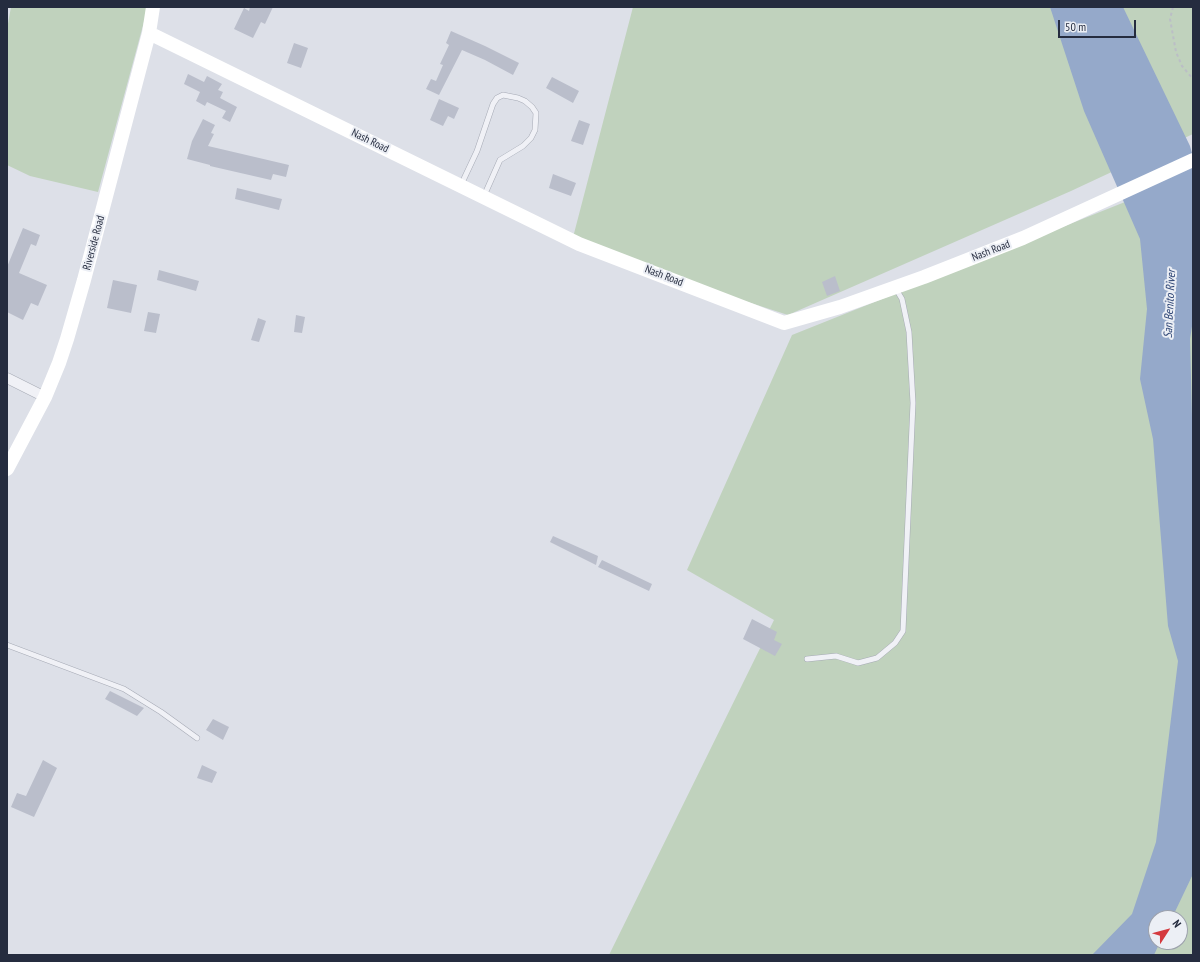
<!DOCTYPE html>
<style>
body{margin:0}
#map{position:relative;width:1200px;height:962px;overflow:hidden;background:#dde0e8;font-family:"PT Sans Narrow",sans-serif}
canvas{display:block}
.frame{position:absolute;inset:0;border:8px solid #252c3f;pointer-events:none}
.north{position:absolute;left:1148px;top:910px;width:40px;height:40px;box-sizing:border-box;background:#eceff5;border:1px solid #9ca1ac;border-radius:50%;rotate:54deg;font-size:11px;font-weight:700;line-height:16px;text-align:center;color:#252c3f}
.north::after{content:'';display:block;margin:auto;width:14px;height:18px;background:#d53a3f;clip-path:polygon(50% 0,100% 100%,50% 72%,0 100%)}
.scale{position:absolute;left:1058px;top:20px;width:78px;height:18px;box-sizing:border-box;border:2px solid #252c3f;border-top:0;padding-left:5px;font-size:12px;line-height:14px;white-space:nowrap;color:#252c3f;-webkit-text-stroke:3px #eceff5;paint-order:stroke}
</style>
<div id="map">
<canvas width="1200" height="962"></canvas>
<div class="frame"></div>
<div class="north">N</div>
<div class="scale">50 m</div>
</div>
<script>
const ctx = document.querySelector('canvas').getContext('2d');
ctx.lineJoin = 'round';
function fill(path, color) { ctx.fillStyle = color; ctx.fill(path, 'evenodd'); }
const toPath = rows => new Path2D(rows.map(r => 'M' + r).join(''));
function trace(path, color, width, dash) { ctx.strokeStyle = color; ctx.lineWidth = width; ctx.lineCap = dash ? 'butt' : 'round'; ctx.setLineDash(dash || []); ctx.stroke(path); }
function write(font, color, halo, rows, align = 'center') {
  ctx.font = font + ' "PT Sans Narrow",sans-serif'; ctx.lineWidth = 4; ctx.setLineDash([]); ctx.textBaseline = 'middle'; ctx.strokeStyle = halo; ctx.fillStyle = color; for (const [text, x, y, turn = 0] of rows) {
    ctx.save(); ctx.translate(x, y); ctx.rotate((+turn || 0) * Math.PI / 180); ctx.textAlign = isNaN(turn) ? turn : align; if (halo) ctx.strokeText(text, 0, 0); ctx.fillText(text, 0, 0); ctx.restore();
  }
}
const green = toPath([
 [11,7,148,7,98,192,30,176,7,165,7,29],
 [633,7,1193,7,1193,134,1071,191,788,315,571,245],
 [1190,176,1193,268,1193,955,609,955,774,620,687,570,792,335],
 [1156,918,1180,918,1180,942,1156,942]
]);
const water = toPath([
 [1050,7,1123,7,1190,146,1193,157,1193,320,1190,339,1193,456,1193,874,1172,918,1156,918,1156,942,1160,942,1154,955,1092,955,1132,914,1156,842,1178,661,1168,626,1153,439,1140,379,1147,309,1140,239,1084,111]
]);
const building = toPath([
 [250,7,273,7,265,24,261,22,253,38,234,29,244,8,249,11],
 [451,31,485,46,519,63,513,75,485,60,462,50,439,95,426,89,431,79,436,81,443,65,440,64,449,45,446,43],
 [294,43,308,48,301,68,287,63],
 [188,74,204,82,207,76,222,84,218,90,223,92,220,98,237,107,230,122,222,118,226,111,207,102,205,106,196,101,200,92,184,84],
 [552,77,579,91,573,103,546,88],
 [439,99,459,108,454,119,448,116,443,126,430,120],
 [203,119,215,125,211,133,214,134,208,146,289,165,286,177,273,174,271,180,210,166,210,165,187,159,192,141],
 [579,120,590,124,583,145,571,141],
 [553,174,576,183,571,196,549,188],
 [237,188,282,199,279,210,235,199],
 [23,228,40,235,36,246,31,244,19,273,47,285,38,306,31,303,23,320,7,312,7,267],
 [159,270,199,281,196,291,157,280],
 [835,276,840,291,827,296,822,282],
 [113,280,137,285,131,313,107,308],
 [148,312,160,314,156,333,144,331],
 [296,315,305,317,302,333,294,332],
 [258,318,266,321,259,342,251,340],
 [553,536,598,556,596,565,550,542],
 [602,560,652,584,649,591,598,567],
 [752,619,777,632,774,640,782,644,775,656,743,639],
 [110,691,144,708,137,716,105,699],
 [213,719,229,727,223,740,206,730],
 [43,760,57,768,34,817,11,807,17,793,26,796],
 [202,765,217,772,212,783,197,778]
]);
const path = toPath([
 [1173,7,1170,19,1176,52,1182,66,1193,79]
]);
const lane = toPath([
 [461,185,477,151,493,104,497,98,503,95,518,98,525,101,532,107,536,113,535,130,531,138,523,146,500,160,484,196],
 [7,645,124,689,161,712,197,738],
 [807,659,836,656,858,663,877,658,895,643,903,631,913,403,909,332,902,299,896,289]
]);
const street = toPath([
 [7,378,45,397]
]);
const secondary = toPath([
 [149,33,579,244,784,323,840,307,924,277,1023,238,1193,160],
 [7,469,45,397,59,363,67,339,84,280,149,33,153,7]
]);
const streetNames = [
 ["Nash Road",370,141,26],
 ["Riverside Road",94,243,-75],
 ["Nash Road",991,251,-21],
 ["Nash Road",664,276,21]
];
const waterNames = [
 ["San Benito River",1170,304,-87]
];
fill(green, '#c0d2bd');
fill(water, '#95a9ca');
fill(building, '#babecb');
trace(lane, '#a6aab5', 6);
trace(street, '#a6aab5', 11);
trace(path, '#bbbec6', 2, [3, 3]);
trace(lane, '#f0f1f6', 5);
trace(street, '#f0f1f6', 10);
trace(secondary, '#fff', 14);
write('11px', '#252c3f', '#eceff5', streetNames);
write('italic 12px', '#2e4575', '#eceff5', waterNames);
</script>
